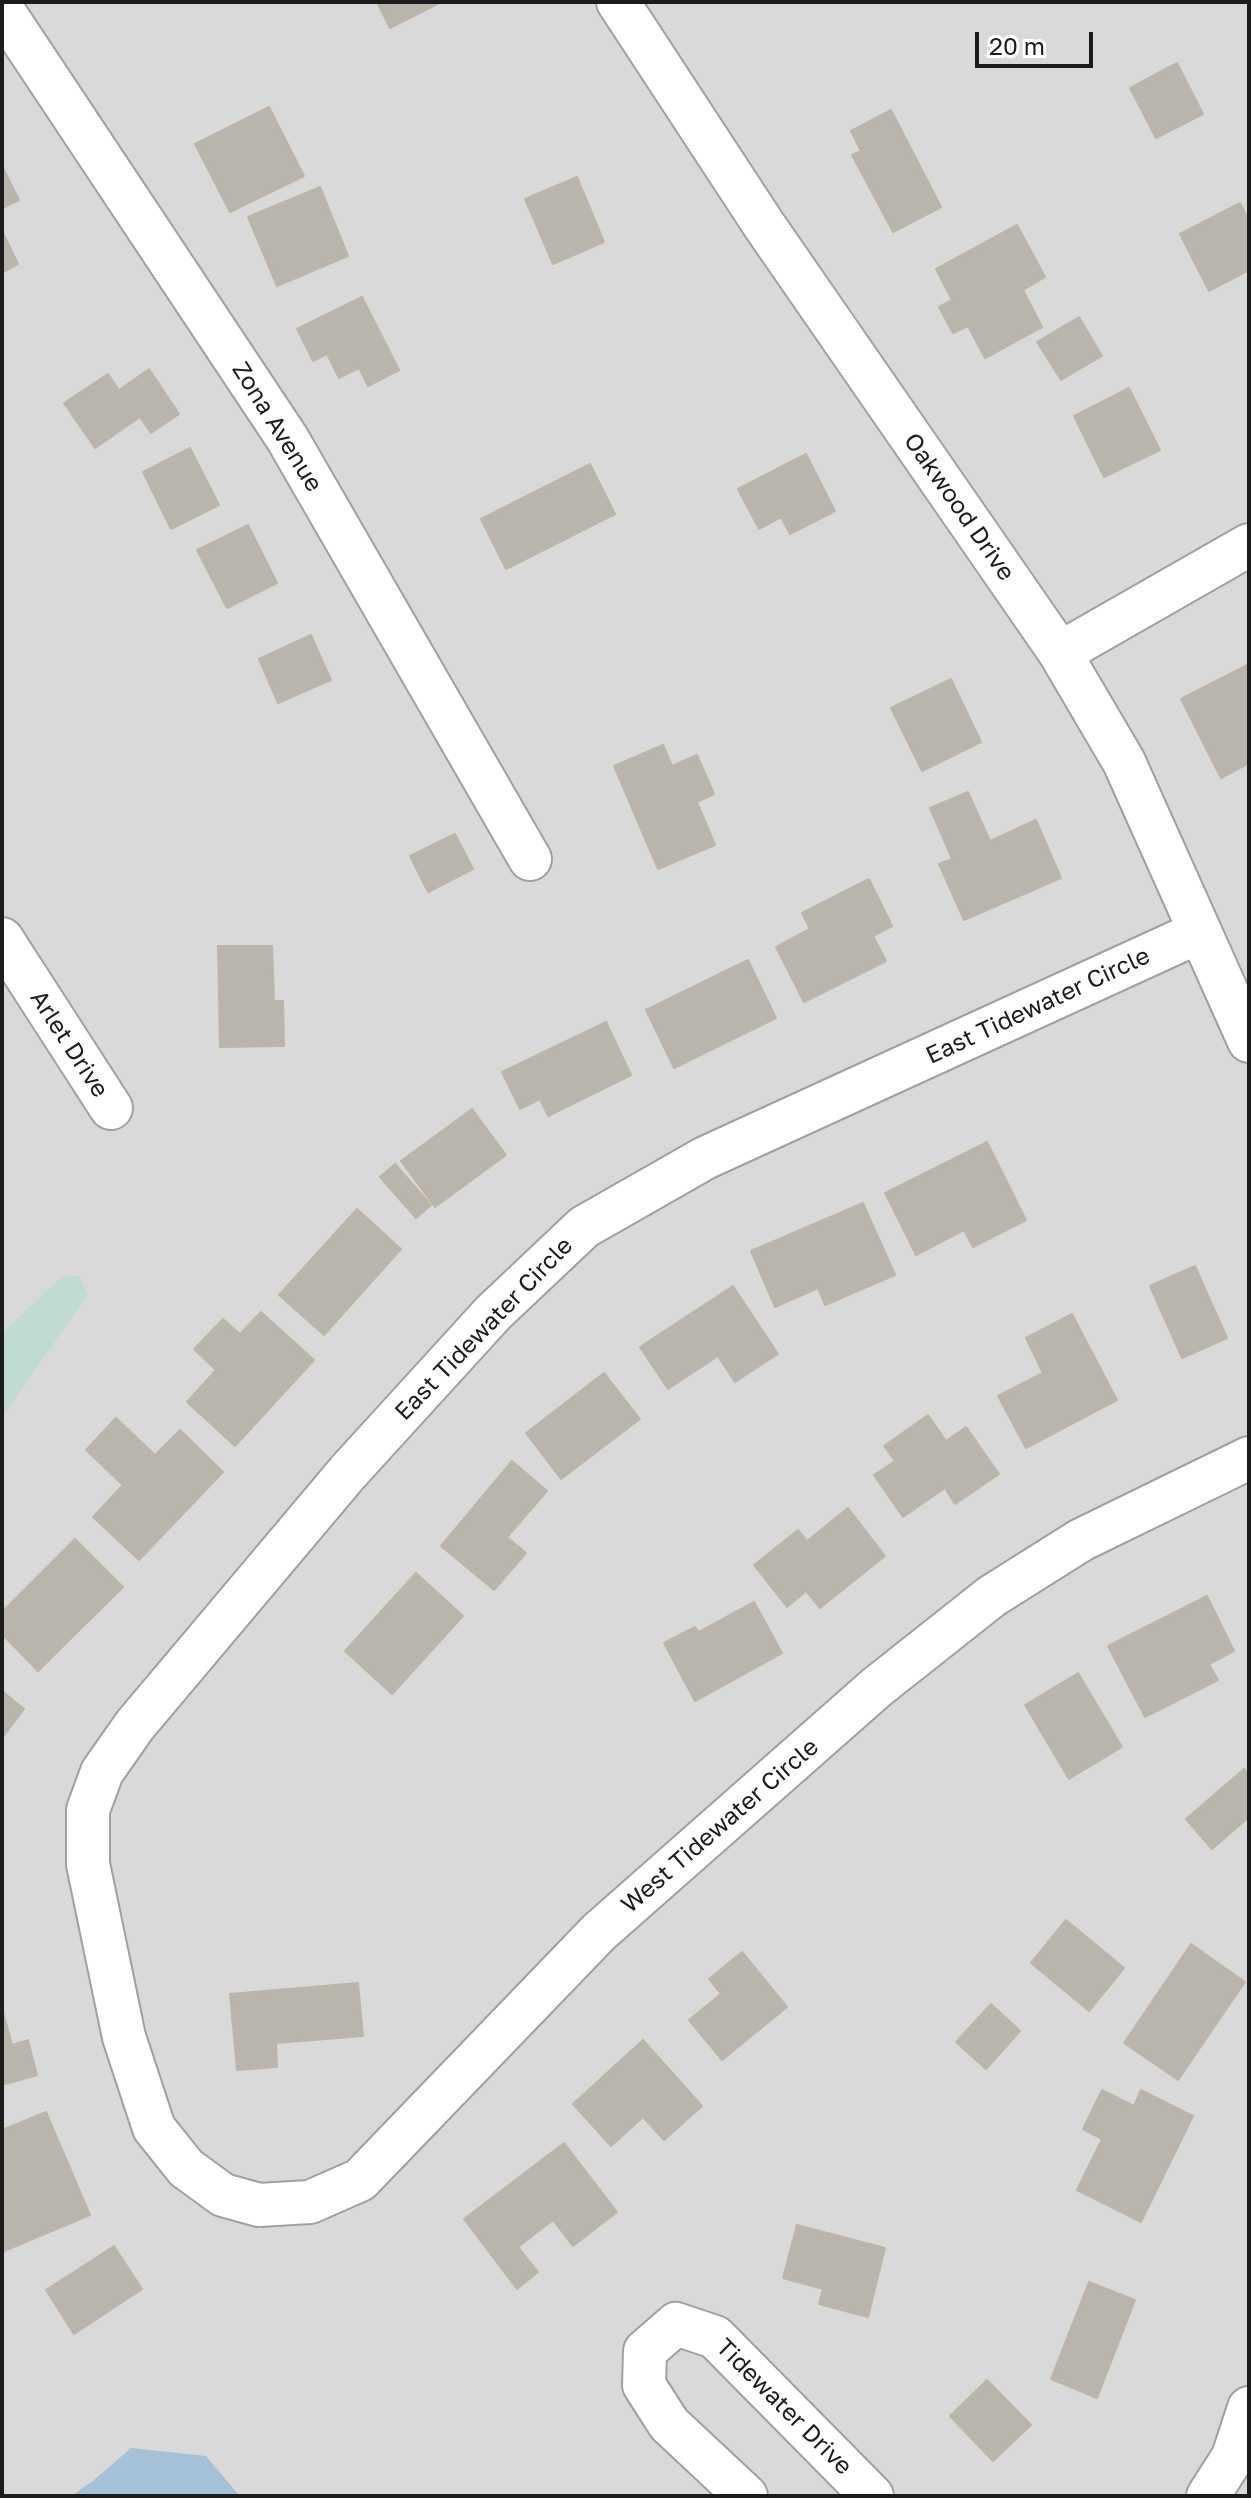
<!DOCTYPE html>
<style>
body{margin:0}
#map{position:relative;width:1251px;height:2498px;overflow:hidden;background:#edebe2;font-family:"Golos Text",sans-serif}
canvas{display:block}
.frame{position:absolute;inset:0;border:4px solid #1c1c1c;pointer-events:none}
.scale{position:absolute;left:975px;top:32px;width:118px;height:36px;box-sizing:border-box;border:4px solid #1c1c1c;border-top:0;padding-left:10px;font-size:24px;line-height:28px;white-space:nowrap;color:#1c1c1c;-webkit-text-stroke:6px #fff;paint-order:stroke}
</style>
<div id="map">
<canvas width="1251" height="2498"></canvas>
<div class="frame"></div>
<div class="scale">20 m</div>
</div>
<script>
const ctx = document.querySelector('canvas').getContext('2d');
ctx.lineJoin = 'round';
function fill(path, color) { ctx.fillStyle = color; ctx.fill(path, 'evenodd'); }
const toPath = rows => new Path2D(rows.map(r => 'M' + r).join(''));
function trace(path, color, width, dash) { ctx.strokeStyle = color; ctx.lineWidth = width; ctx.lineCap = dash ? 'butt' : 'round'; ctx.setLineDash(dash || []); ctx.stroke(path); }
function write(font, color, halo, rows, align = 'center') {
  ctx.font = font + ' "Golos Text",sans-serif'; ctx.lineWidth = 7; ctx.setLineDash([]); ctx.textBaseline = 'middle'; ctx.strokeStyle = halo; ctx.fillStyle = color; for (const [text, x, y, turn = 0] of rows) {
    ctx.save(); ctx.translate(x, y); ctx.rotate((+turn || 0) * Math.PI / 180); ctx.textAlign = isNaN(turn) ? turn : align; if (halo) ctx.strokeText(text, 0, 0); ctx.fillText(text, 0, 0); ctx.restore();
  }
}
const residential = toPath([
 [2,2,1249,2,1249,2496,240,2496,206,2456,94,2480,71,2496,2,2496,2,1418,88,1295,61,1277,2,1333]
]);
const wetland = toPath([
 [79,1276,88,1295,2,1418,2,1333,61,1277]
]);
const water = toPath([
 [131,2448,206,2456,240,2496,71,2496,94,2480]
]);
const building = toPath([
 [377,2,441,2,390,28,377,2],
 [1177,63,1203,114,1156,138,1130,88,1177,63],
 [269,107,304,176,230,212,195,144,269,107],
 [891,110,941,207,893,232,852,155,861,151,851,131,891,110],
 [2,166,19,200,2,208,2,166],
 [577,177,604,242,553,264,525,199,577,177],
 [320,187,348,256,277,286,248,217,320,187],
 [1240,203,1249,221,1249,270,1209,291,1180,234,1240,203],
 [1017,225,1045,277,1023,290,1042,327,985,358,968,326,953,333,939,307,952,300,936,269,1017,225],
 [3,233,18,264,2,273,2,234,3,233],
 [362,297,399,370,368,386,359,368,339,378,327,354,313,361,297,329,362,297],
 [1079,317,1102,356,1061,380,1037,342,1079,317],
 [149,369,179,414,151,433,140,417,95,448,64,403,108,374,119,390,149,369],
 [1129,388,1160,450,1104,477,1074,416,1129,388],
 [190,448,219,505,171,529,143,472,190,448],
 [806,454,835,511,790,534,781,517,759,529,738,489,806,454],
 [590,464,615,514,506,569,481,519,590,464],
 [248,525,277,583,227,608,197,550,248,525],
 [311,635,331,680,278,703,259,659,311,635],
 [1249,664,1249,763,1221,778,1181,699,1249,664],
 [951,679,981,742,922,771,891,708,951,679],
 [663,745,672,766,697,755,714,794,697,802,715,845,658,869,614,766,663,745],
 [968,792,990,841,1036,820,1061,878,964,920,939,864,952,859,930,808,968,792],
 [455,834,473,869,428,892,410,856,455,834],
 [869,879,892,926,873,936,886,961,804,1002,776,947,810,929,802,913,869,879],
 [218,946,272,946,274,1001,283,1001,284,1046,220,1047,218,946],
 [748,960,776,1018,674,1068,646,1010,748,960],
 [606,1022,631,1075,548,1116,540,1099,520,1109,502,1072,606,1022],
 [472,1109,506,1155,435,1207,401,1161,472,1109],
 [987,1142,1026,1220,973,1247,964,1230,916,1255,885,1193,987,1142],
 [395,1164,431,1205,416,1218,380,1177,395,1164],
 [863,1203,895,1275,825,1305,818,1288,775,1307,751,1251,863,1203],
 [357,1209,401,1249,324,1335,279,1295,357,1209],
 [1195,1266,1227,1338,1182,1358,1150,1286,1195,1266],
 [733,1286,778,1354,735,1382,718,1356,668,1389,640,1347,733,1286],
 [261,1312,314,1360,235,1446,187,1402,216,1370,194,1349,223,1319,240,1334,261,1312],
 [1072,1314,1117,1400,1026,1448,998,1396,1043,1373,1026,1338,1072,1314],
 [604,1373,640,1419,561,1479,526,1433,604,1373],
 [928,1415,946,1441,966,1427,999,1474,955,1504,945,1488,903,1517,874,1475,895,1461,884,1446,928,1415],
 [116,1418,155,1455,180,1430,223,1472,139,1560,93,1517,123,1485,86,1450,116,1418],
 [512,1461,547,1491,507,1537,526,1553,494,1590,441,1546,512,1461],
 [848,1508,885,1556,820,1608,806,1591,787,1607,754,1565,798,1530,807,1541,848,1508],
 [75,1539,123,1587,38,1671,2,1634,2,1612,75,1539],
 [416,1573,463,1616,392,1694,345,1651,416,1573],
 [1207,1596,1234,1651,1209,1664,1218,1680,1145,1717,1108,1646,1207,1596],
 [754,1602,782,1653,695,1701,664,1643,695,1627,699,1632,754,1602],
 [1078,1673,1122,1747,1069,1779,1025,1705,1078,1673],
 [2,1691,24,1709,2,1738,2,1691],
 [1244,1769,1249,1775,1249,1817,1212,1849,1186,1819,1244,1769],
 [1066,1920,1124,1968,1089,2011,1031,1963,1066,1920],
 [1191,1944,1245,1982,1178,2080,1124,2043,1191,1944],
 [742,1952,787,2007,722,2060,689,2020,721,1994,709,1979,742,1952],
 [358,1983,363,2036,276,2043,277,2067,237,2070,230,1994,358,1983],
 [991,2004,1020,2031,986,2069,956,2042,991,2004],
 [2,2008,12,2045,28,2040,37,2075,2,2085,2,2008],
 [643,2040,702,2106,664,2140,643,2117,611,2146,573,2104,643,2040],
 [1102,2090,1134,2106,1141,2090,1193,2116,1141,2222,1077,2190,1102,2139,1083,2129,1102,2090],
 [46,2112,90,2215,4,2251,2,2130,46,2112],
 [564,2143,617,2212,573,2246,553,2220,518,2247,538,2272,517,2289,464,2219,564,2143],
 [797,2225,885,2248,868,2317,819,2304,823,2289,783,2278,797,2225],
 [114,2246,142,2289,74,2334,46,2290,114,2246],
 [1089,2282,1135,2300,1097,2398,1051,2379,1089,2282],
 [987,2380,1031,2425,993,2461,950,2416,987,2380]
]);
const street = toPath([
 [618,2,764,225,1060,653,1124,762,1249,1041],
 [2,9,287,438,530,859],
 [1060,653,1249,545],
 [1199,932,705,1158,584,1227,493,1313,348,1472,135,1725,102,1772,88,1810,88,1864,124,2037,154,2128,186,2168,223,2195,259,2205,310,2202,360,2180,599,1932,877,1687,992,1596,1081,1540,1249,1458],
 [2,939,111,1108],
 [746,2496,669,2424,644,2385,645,2351,676,2324,715,2337,872,2496],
 [1208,2496,1233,2457,1249,2408]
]);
const streetNames = [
 ["Zona Avenue",277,427,58],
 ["Oakwood Drive",959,507,55],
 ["East Tidewater Circle",1038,1006,-25],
 ["Arlet Drive",69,1044,57],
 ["East Tidewater Circle",484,1329,-46],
 ["West Tidewater Circle",720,1826,-41],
 ["Tidewater Drive",784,2407,45]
];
fill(residential, '#dad9d9');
fill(wetland, '#c0dad4');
fill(water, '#a5c1d8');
fill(building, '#b9b4ac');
trace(building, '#bdb5a6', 2);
trace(street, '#a0a0a0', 46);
trace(street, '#fff', 42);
write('24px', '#1c1c1c', '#fff', streetNames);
</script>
